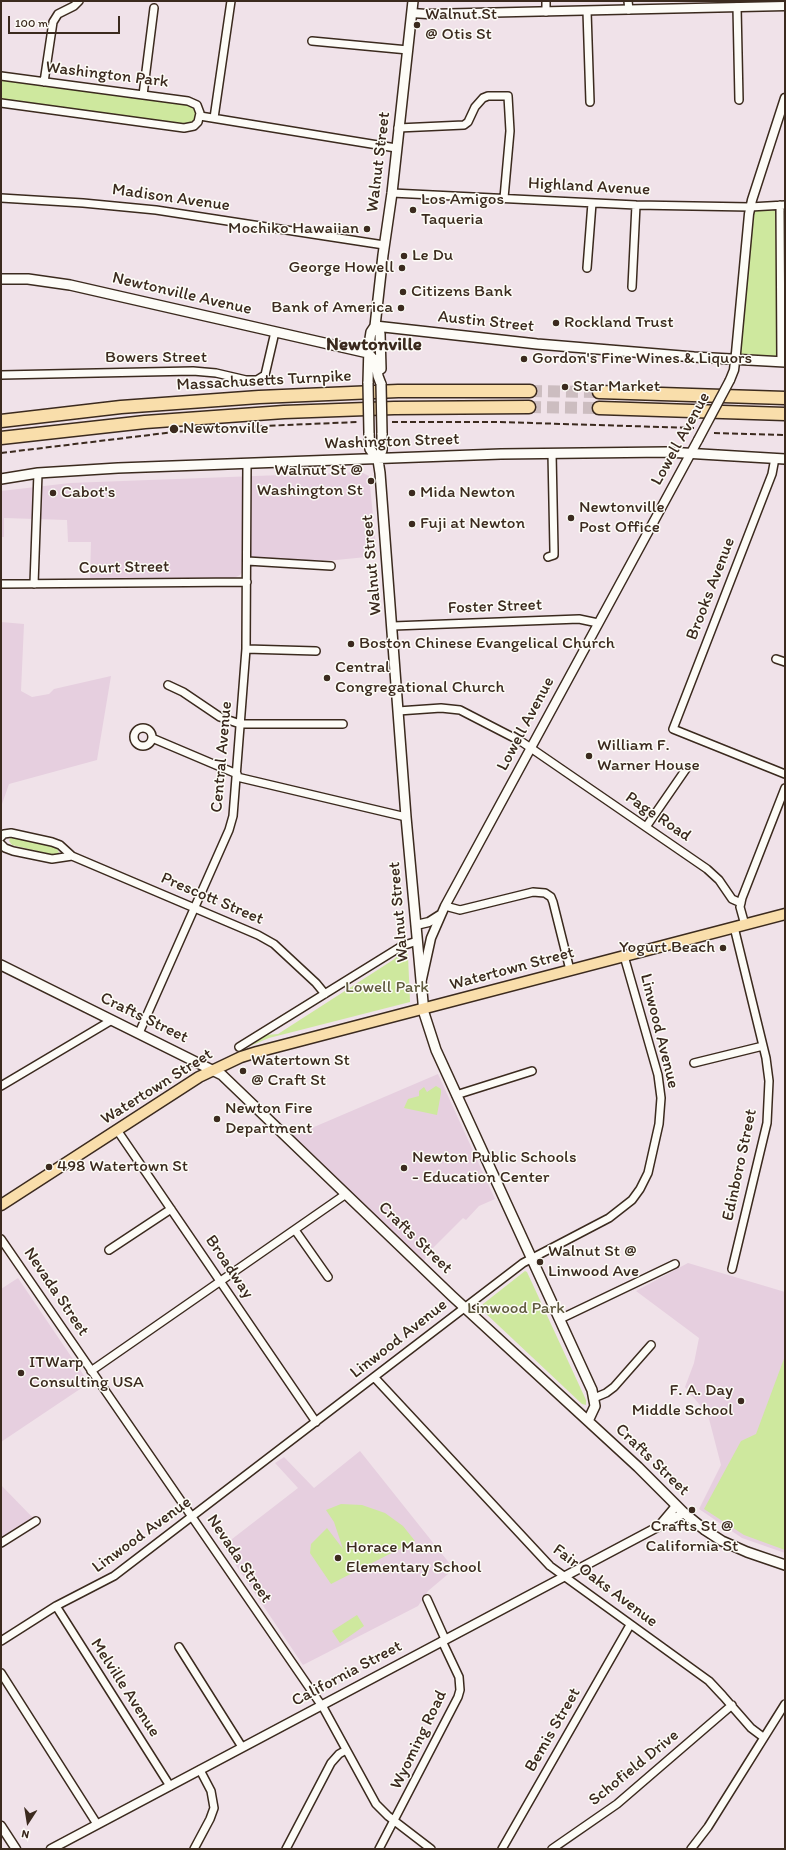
<!DOCTYPE html>
<style>
body{margin:0}
#map{position:relative;width:786px;height:1850px;overflow:hidden;background:#f0e2e9;font-family:Itim,sans-serif}
canvas{display:block}
.frame{position:absolute;inset:0;border:2px solid #3b2a1e;pointer-events:none}
.north{position:absolute;left:8px;top:1802px;width:40px;height:40px;-webkit-text-stroke:3px #fdfcf7;paint-order:stroke;rotate:192deg;font-size:11px;font-weight:700;line-height:16px;text-align:center;color:#3b2a1e}
.north::after{content:'';display:block;margin:auto;width:14px;height:18px;background:#3b2a1e;clip-path:polygon(50% 0,100% 100%,50% 72%,0 100%)}
.scale{position:absolute;left:8px;top:16px;width:112px;height:18px;box-sizing:border-box;border:2px solid #3b2a1e;border-top:0;padding-left:5px;font-size:12px;line-height:14px;white-space:nowrap;color:#3b2a1e;-webkit-text-stroke:3px #fdfcf7;paint-order:stroke}
</style>
<div id="map">
<canvas width="786" height="1850"></canvas>
<div class="frame"></div>
<div class="north">N</div>
<div class="scale">100 m</div>
</div>
<script>
const ctx = document.querySelector('canvas').getContext('2d');
ctx.lineJoin = 'round';
function fill(path, color) { ctx.fillStyle = color; ctx.fill(path, 'evenodd'); }
const toPath = rows => new Path2D(rows.map(r => 'M' + r).join(''));
function trace(path, color, width, dash) { ctx.strokeStyle = color; ctx.lineWidth = width; ctx.lineCap = dash ? 'butt' : 'round'; ctx.setLineDash(dash || []); ctx.stroke(path); }
function write(font, color, halo, rows, align = 'center') {
  ctx.font = font + ' Itim,sans-serif'; ctx.lineWidth = 3; ctx.setLineDash([]); ctx.textBaseline = 'middle'; ctx.strokeStyle = halo; ctx.fillStyle = color; for (const [text, x, y, turn = 0] of rows) {
    ctx.save(); ctx.translate(x, y); ctx.rotate((+turn || 0) * Math.PI / 180); ctx.textAlign = isNaN(turn) ? turn : align; if (halo) ctx.strokeText(text, 0, 0); ctx.fillText(text, 0, 0); ctx.restore();
  }
}
const built = toPath([
 [361,472,369,476,377,556,336,560,252,561,240,575,234,578,90,579,91,542,68,542,67,520,4,518,4,537,1,537,1,491,70,483],
 [1,622,24,624,21,691,32,697,49,694,54,689,111,676,97,760,9,784,1,807],
 [438,1074,495,1199,479,1206,466,1220,463,1218,427,1254,424,1262,293,1136],
 [688,1263,785,1292,785,1553,742,1538,699,1509,721,1465,708,1415,685,1387,694,1363,699,1338,636,1291],
 [18,1278,89,1383,1,1442,1,1289],
 [360,1451,454,1569,428,1591,418,1606,303,1665,223,1546,298,1488,275,1463,284,1457,314,1488],
 [1,1485,36,1521,1,1543]
]);
const green = toPath([
 [1,76,188,101,199,109,194,126,1,103],
 [780,205,781,362,748,361,736,353,750,207],
 [14,837,57,848,59,853,54,855,12,845,9,841,10,838],
 [403,951,408,955,410,1002,269,1038,243,1049,266,1035,278,1034,393,960],
 [436,1086,441,1089,441,1093,437,1115,404,1108,408,1099,419,1096,419,1091,424,1087,427,1092],
 [525,1271,527,1272,586,1400,586,1405,582,1404,482,1310,481,1307,483,1304],
 [785,1356,785,1550,744,1535,704,1509,741,1441,756,1434],
 [341,1504,362,1505,385,1513,403,1526,415,1541,331,1584,310,1553,311,1544,327,1528,343,1549,334,1522,326,1510],
 [357,1615,364,1626,340,1643,332,1631]
]);
const motorwayTunnel = toPath([
 [530,391,599,392],
 [529,407,599,408]
]);
const minor = toPath([
 [628,1,629,10],
 [737,7,739,100],
 [587,11,590,102],
 [546,12,546,1],
 [312,41,408,50],
 [1,76,188,101,197,105,200,113,198,122,194,126,184,128,1,103],
 [44,82,53,22,58,14,74,6,79,1],
 [143,95,154,8],
 [200,116,396,148],
 [214,118,231,1],
 [398,128,464,125,468,122,475,107,483,98,488,96,508,96,510,131,504,198],
 [392,193,636,205,750,207,785,205],
 [1,198,83,203,156,210,384,245],
 [780,205,781,362],
 [587,268,592,203],
 [632,287,636,205],
 [1,375,193,371,216,373,246,380,257,380,265,375,275,332],
 [775,458,772,474,673,729,785,774],
 [548,557,554,555,554,550,552,453],
 [247,561,331,566],
 [1,584,247,582],
 [34,584,38,473],
 [393,626,579,619,598,623],
 [246,649,316,651],
 [776,659,785,662],
 [168,685,183,692,220,717,240,724,343,724],
 [398,711,441,708,460,710,522,742,707,869,719,880,732,899,741,903],
 '134 737a9 9 0 1 1 18 0a9 9 0 1 1-18 0Z',
 [152,738,237,774],
 [237,777,406,817],
 [646,827,686,769],
 [1,837,4,834,11,833,52,842,60,845,72,856,258,935,274,944,316,983,325,994],
 [1,844,5,848,13,851,52,859,72,856],
 [445,906,460,910,533,892,545,893,551,897,553,902,570,970],
 [745,925,740,907,742,898,785,788],
 [139,1033,229,830,233,816,246,649,247,463],
 [239,1047,402,946,417,941],
 [694,1063,763,1046],
 [1,1086,112,1020],
 [456,1095,532,1071],
 [117,1130,316,1422],
 [295,1230,328,1277],
 [1,1239,324,1709,376,1804,388,1816,431,1849],
 [109,1250,171,1209],
 [732,1269,767,1123,769,1081,766,1058,734,927],
 [560,1319,675,1264],
 [91,1371,346,1194],
 [374,1377,550,1566,709,1681,723,1696,751,1728,763,1737],
 [594,1398,606,1393,614,1387,651,1345],
 [1,1543,36,1521],
 [427,1599,445,1639],
 [56,1606,170,1786],
 [1,1641,56,1606,114,1576,523,1263,609,1218,632,1200,640,1189,648,1173,659,1124,661,1098,658,1075,624,956],
 [179,1647,242,1747],
 [1,1673,97,1824],
 [194,1849,210,1819,214,1808,211,1791,200,1770],
 [286,1849,331,1763,339,1754,346,1750],
 [379,1849,458,1697,460,1690,459,1677,442,1641],
 [502,1849,630,1625],
 [552,1849,617,1804,732,1705],
 [691,1849,708,1827,785,1704]
]);
const tertiary = toPath([
 [412,13,427,14,785,6],
 [730,380,734,370,736,353,749,214,752,200,785,98],
 [416,925,429,922,440,915],
 [422,979,431,938,445,906,698,440],
 [660,1525,676,1506],
 [1,1826,16,1849],
 [51,1849,684,1513]
]);
const secondary = toPath([
 [1,279,28,279,70,285,368,353,376,362,378,376,381,384],
 [375,326,537,344,694,357,785,362],
 [375,326,380,334,381,369],
 [368,383,369,345,371,332,375,326,383,255,392,193,413,1],
 [369,433,370,449,378,460,380,473,406,817,424,1013,436,1050,592,1390,595,1406,588,1421],
 [378,460,382,450,382,433],
 [1,479,38,473,118,468,501,454,667,452,785,459],
 [1,965,222,1075,452,1296,638,1467,684,1513,705,1530,722,1541,747,1552,785,1565]
]);
const primary = toPath([
 [1,1205,199,1077,241,1057,257,1052,785,914]
]);
const motorway = toPath([
 [599,392,785,398],
 [599,408,785,414],
 [1,421,121,407,259,397,398,391,530,391],
 [1,438,145,422,284,412,394,408,529,407]
]);
const rail = toPath([
 [392,422,499,422,694,428],
 [714,433,785,435],
 [1,453,174,432,264,426,357,422]
]);
const tertiaryBridge = toPath([
 [698,440,730,380]
]);
const secondaryBridge = toPath([
 [368,383,369,433],
 [381,384,382,433]
]);
const markers = [
 [417,25,4,"#3b2a1e"],
 [413,210,4,"#3b2a1e"],
 [367,229,4,"#3b2a1e"],
 [404,256,4,"#3b2a1e"],
 [402,268,4,"#3b2a1e"],
 [403,292,4,"#3b2a1e"],
 [401,308,4,"#3b2a1e"],
 [556,323,4,"#3b2a1e"],
 [524,359,4,"#3b2a1e"],
 [565,387,4,"#3b2a1e"],
 [174,429,5,"#3b2a1e"],
 [371,481,4,"#3b2a1e"],
 [53,493,4,"#3b2a1e"],
 [412,493,4,"#3b2a1e"],
 [571,518,4,"#3b2a1e"],
 [412,524,4,"#3b2a1e"],
 [351,644,4,"#3b2a1e"],
 [327,678,4,"#3b2a1e"],
 [589,756,4,"#3b2a1e"],
 [723,948,4,"#3b2a1e"],
 [243,1071,4,"#3b2a1e"],
 [217,1119,4,"#3b2a1e"],
 [49,1167,4,"#3b2a1e"],
 [404,1168,4,"#3b2a1e"],
 [540,1262,4,"#3b2a1e"],
 [21,1373,4,"#3b2a1e"],
 [741,1401,4,"#3b2a1e"],
 [692,1510,4,"#3b2a1e"],
 [338,1558,4,"#3b2a1e"]
];
const poiNames = [
 ["Walnut St",425,15],
 ["@ Otis St",425,35],
 ["Los Amigos",421,200],
 ["Taqueria",421,220],
 ["Mochiko Hawaiian",359,229,"right"],
 ["Le Du",412,256],
 ["George Howell",394,268,"right"],
 ["Citizens Bank",411,292],
 ["Bank of America",393,308,"right"],
 ["Rockland Trust",564,323],
 ["Gordon's Fine Wines & Liquors",532,359],
 ["Star Market",573,387],
 ["Newtonville",183,429],
 ["Walnut St @",363,471,"right"],
 ["Washington St",363,491,"right"],
 ["Cabot's",61,493],
 ["Mida Newton",420,493],
 ["Newtonville",579,508],
 ["Post Office",579,528],
 ["Fuji at Newton",420,524],
 ["Boston Chinese Evangelical Church",359,644],
 ["Central",335,668],
 ["Congregational Church",335,688],
 ["William F.",597,746],
 ["Warner House",597,766],
 ["Yogurt Beach",715,948,"right"],
 ["Watertown St",251,1061],
 ["@ Craft St",251,1081],
 ["Newton Fire",225,1109],
 ["Department",225,1129],
 ["Newton Public Schools",412,1158],
 ["- Education Center",412,1178],
 ["498 Watertown St",57,1167],
 ["Walnut St @",548,1252],
 ["Linwood Ave",548,1272],
 ["ITWarp",29,1363],
 ["Consulting USA",29,1383],
 ["F. A. Day",733,1391,"right"],
 ["Middle School",733,1411,"right"],
 ["Crafts St @",692,1527,"center"],
 ["California St",692,1547,"center"],
 ["Horace Mann",346,1548],
 ["Elementary School",346,1568]
];
const streetNames = [
 ["Washington Park",107,75,7],
 ["Walnut Street",379,162,-83],
 ["Highland Avenue",589,187,3],
 ["Madison Avenue",171,198,8],
 ["Newtonville Avenue",182,294,13],
 ["Austin Street",486,322,6],
 ["Bowers Street",156,358],
 ["Massachusetts Turnpike",264,381,-3],
 ["Lowell Avenue",681,439,-61],
 ["Washington Street",392,442,-2],
 ["Walnut Street",372,565,-95],
 ["Court Street",124,568,-1],
 ["Brooks Avenue",711,589,-69],
 ["Foster Street",495,607,-2],
 ["Lowell Avenue",526,724,-62],
 ["Central Avenue",222,757,-85],
 ["Page Road",658,817,34],
 ["Prescott Street",212,899,23],
 ["Walnut Street",399,912,-95],
 ["Watertown Street",512,969,-15],
 ["Crafts Street",144,1018,26],
 ["Linwood Avenue",659,1031,76],
 ["Watertown Street",157,1087,-32],
 ["Edinboro Street",740,1165,-78],
 ["Crafts Street",415,1238,44],
 ["Broadway",229,1267,56],
 ["Nevada Street",56,1292,56],
 ["Linwood Avenue",399,1339,-38],
 ["Crafts Street",652,1460,44],
 ["Linwood Avenue",142,1535,-36],
 ["Nevada Street",239,1559,56],
 ["Fair Oaks Avenue",605,1586,37],
 ["California Street",347,1674,-28],
 ["Melville Avenue",125,1688,57],
 ["Bemis Street",553,1730,-60],
 ["Wyoming Road",419,1740,-64],
 ["Schofield Drive",634,1768,-39]
];
const parkNames = [
 ["Lowell Park",387,988],
 ["Linwood Park",516,1309]
];
const quarterNames = [
 ["Newtonville",374,345]
];
fill(built, '#e6cfdf');
fill(green, '#cee89e');
trace(motorwayTunnel, '#ccbdc0', 12, [12, 6]);
trace(minor, '#3b2a1e', 10);
trace(tertiary, '#3b2a1e', 11);
trace(secondary, '#3b2a1e', 12);
trace(primary, '#3b2a1e', 13);
trace(motorway, '#3b2a1e', 15);
trace(minor, '#fdfcf7', 7);
trace(tertiary, '#fdfcf7', 8);
trace(secondary, '#fdfcf7', 9);
trace(primary, '#f9deab', 10);
trace(motorway, '#f9deab', 12);
trace(rail, '#3b2a1e', 2, [6, 3]);
trace(tertiaryBridge, '#3b2a1e', 11, []);
trace(secondaryBridge, '#3b2a1e', 12, []);
trace(tertiaryBridge, '#fdfcf7', 8);
trace(secondaryBridge, '#fdfcf7', 9);
for (const [x, y, r, color] of markers) { const dot = new Path2D(); dot.arc(x, y, r, 0, 2 * Math.PI); ctx.fillStyle = color; ctx.fill(dot); trace(dot, '#fdfcf7', 1.5); }
write('17px', '#3b2a1e', '#fdfcf7', poiNames, 'left');
write('17px', '#3b2a1e', '#fdfcf7', streetNames);
write('17px', '#605a3e', '#fdfcf7', parkNames);
write('bold 19px', '#3b2a1e', '#fdfcf7', quarterNames);
</script>
